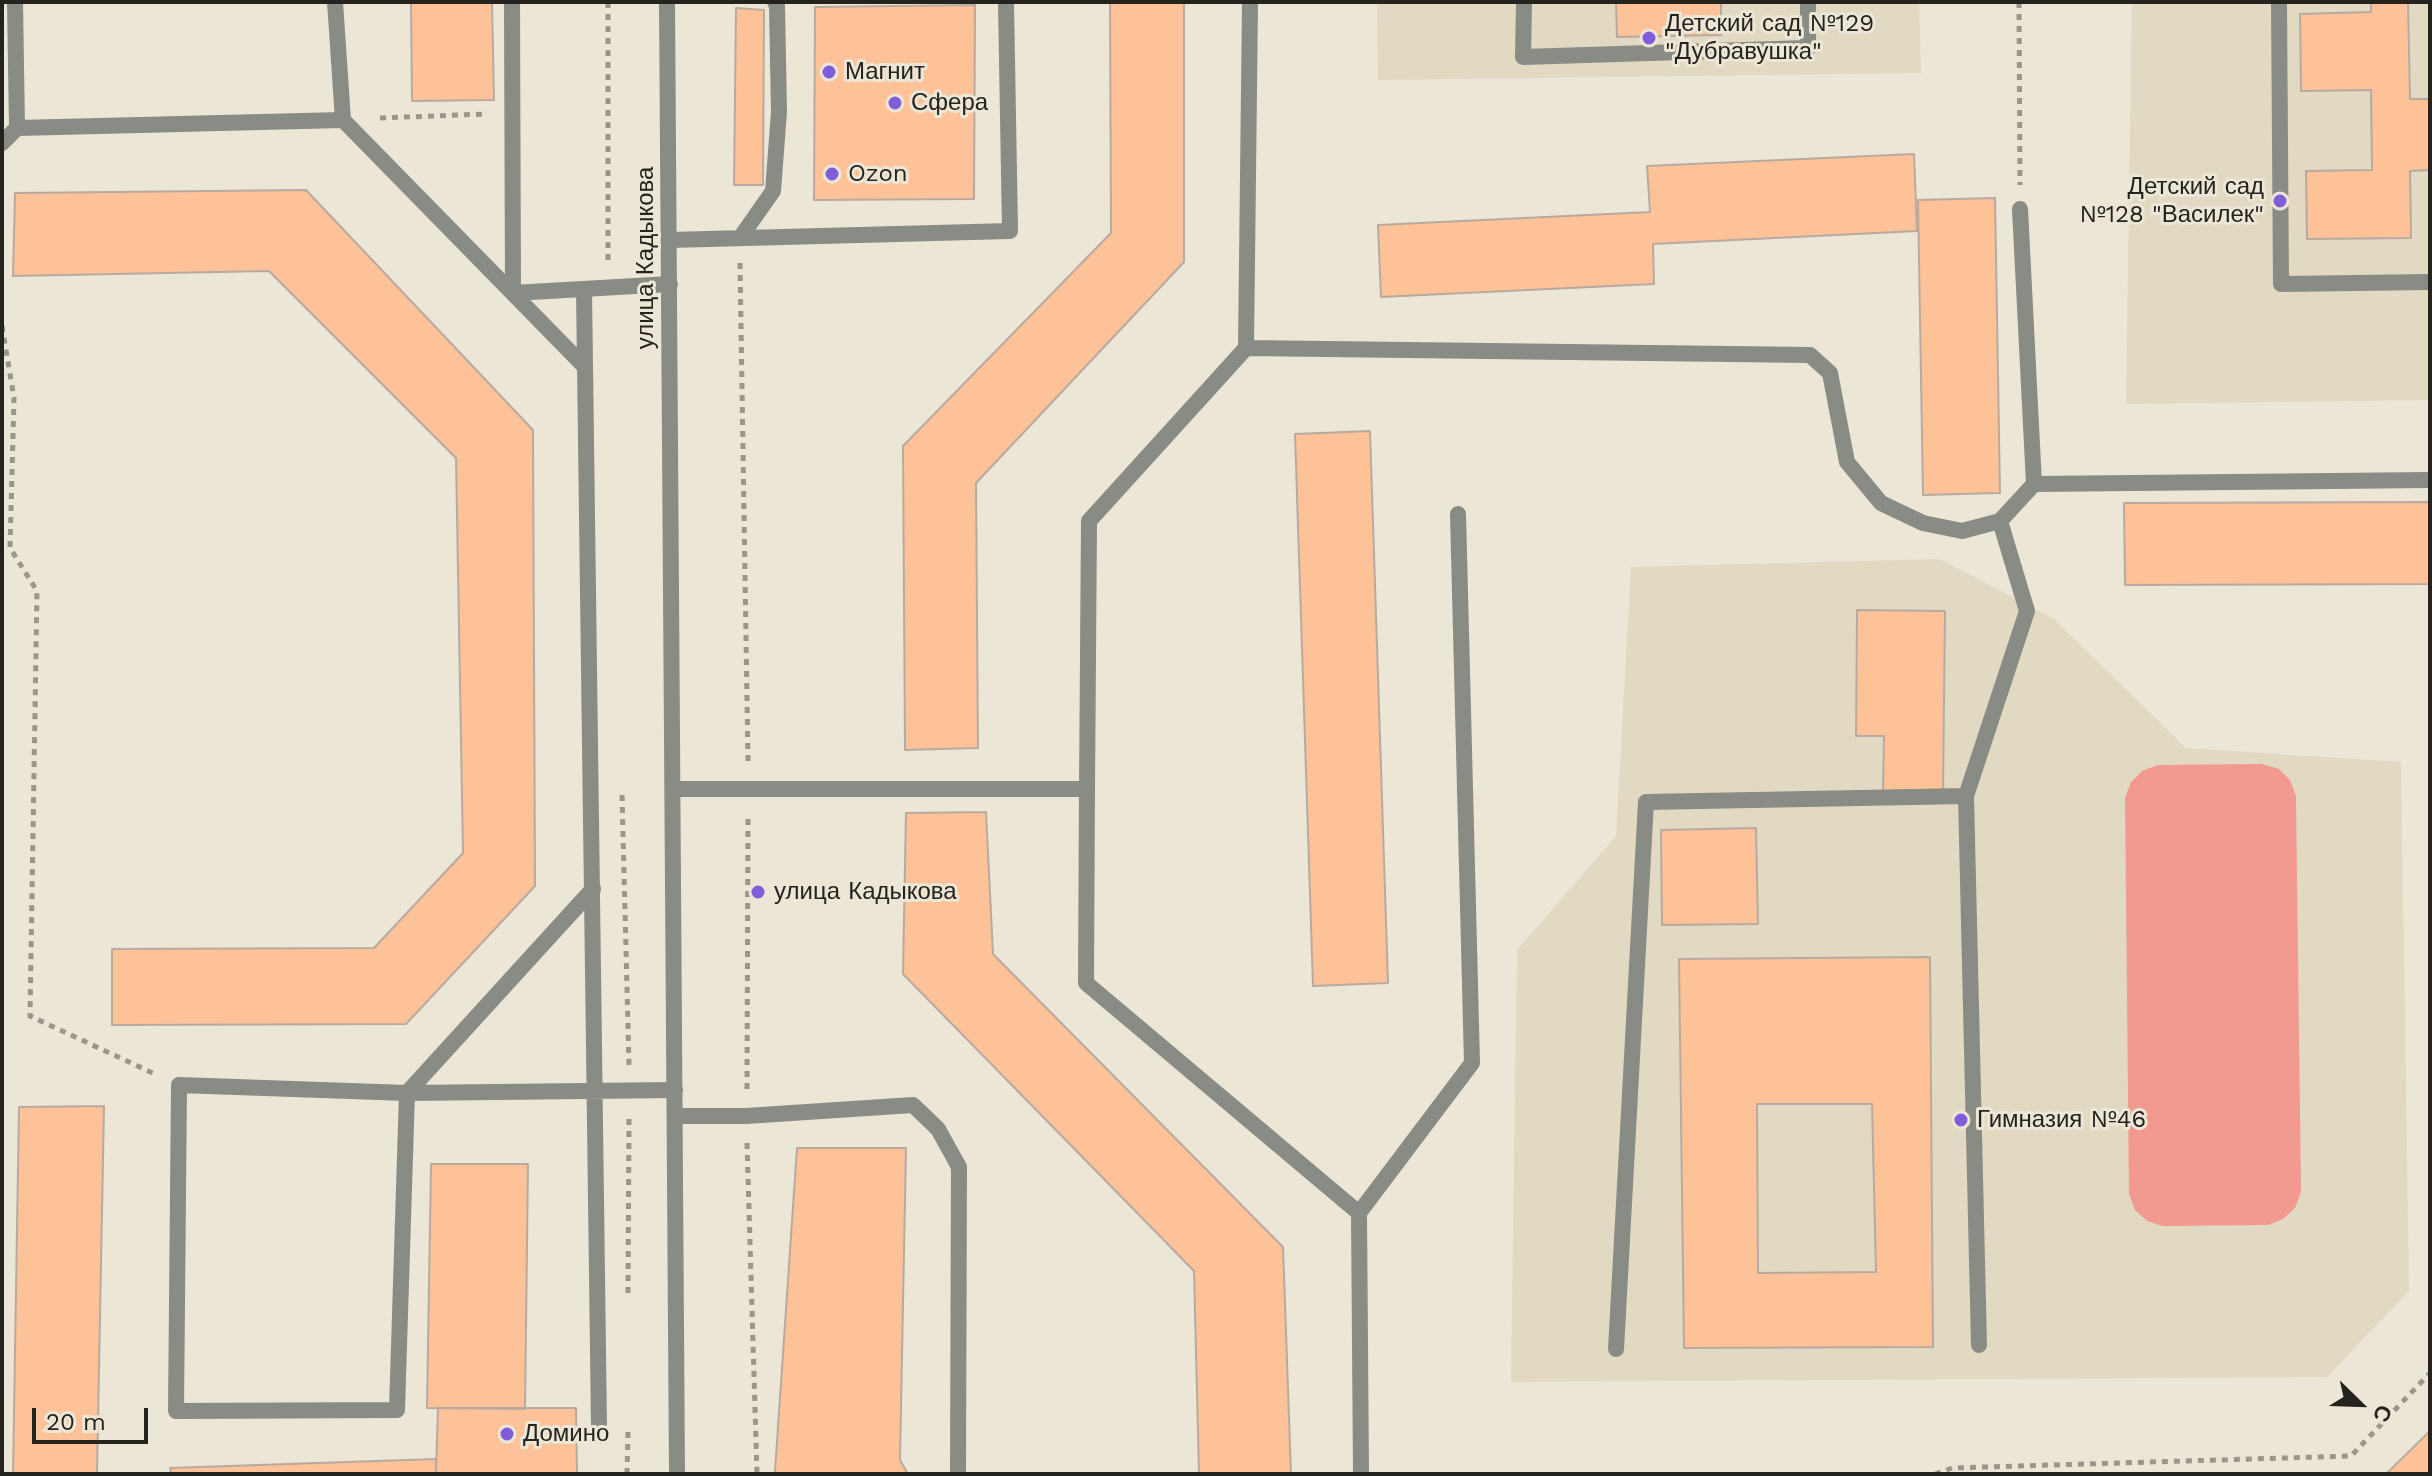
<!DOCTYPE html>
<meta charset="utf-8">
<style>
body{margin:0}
#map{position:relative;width:2432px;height:1476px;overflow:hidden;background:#ece6d7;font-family:"Work Sans",sans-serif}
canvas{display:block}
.frame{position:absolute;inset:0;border:4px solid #25231d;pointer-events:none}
.north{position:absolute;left:2320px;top:1364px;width:80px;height:80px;-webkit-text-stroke:6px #ece6d7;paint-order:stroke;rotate:113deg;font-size:22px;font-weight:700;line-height:32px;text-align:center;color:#25231d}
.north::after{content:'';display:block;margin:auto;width:28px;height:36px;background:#25231d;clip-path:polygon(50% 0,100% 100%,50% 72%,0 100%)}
.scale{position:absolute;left:32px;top:1408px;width:116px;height:36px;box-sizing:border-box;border:4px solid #25231d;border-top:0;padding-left:10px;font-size:24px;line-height:28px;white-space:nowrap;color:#25231d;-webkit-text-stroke:6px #ece6d7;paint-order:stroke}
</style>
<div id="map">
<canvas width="2432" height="1476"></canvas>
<div class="frame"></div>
<div class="north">С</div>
<div class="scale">20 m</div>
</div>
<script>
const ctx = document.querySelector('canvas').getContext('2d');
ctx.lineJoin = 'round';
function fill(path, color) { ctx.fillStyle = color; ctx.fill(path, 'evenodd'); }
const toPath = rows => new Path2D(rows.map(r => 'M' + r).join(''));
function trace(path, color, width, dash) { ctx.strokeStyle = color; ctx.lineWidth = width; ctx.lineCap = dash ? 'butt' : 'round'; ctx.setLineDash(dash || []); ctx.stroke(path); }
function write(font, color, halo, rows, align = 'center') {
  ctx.font = font + ' "Work Sans",sans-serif'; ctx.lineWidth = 6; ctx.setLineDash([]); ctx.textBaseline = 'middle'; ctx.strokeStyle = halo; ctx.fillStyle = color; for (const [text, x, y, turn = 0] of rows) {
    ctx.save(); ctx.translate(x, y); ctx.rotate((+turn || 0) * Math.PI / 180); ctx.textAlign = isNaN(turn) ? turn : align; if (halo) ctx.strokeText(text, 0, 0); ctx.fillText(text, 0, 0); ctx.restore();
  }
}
const built = toPath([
 [1377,2,1919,2,1921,73,1378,80],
 [2132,2,2430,2,2430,400,2126,404],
 [1940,559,2054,619,2186,748,2401,762,2409,1291,2327,1377,1511,1382,1517,950,1616,836,1631,567]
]);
const green = toPath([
 [2262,764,2279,769,2290,780,2296,796,2301,1192,2295,1208,2283,1219,2268,1225,2162,1226,2147,1221,2135,1210,2129,1194,2125,798,2131,782,2142,771,2158,765]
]);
const building = toPath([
 [411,2,492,2,494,100,412,101,411,2],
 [1110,2,1184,2,1184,262,976,483,978,748,905,750,903,446,1111,233,1110,2],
 [1616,2,1721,2,1721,35,1617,37,1616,2],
 [2371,2,2408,2,2410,99,2430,99,2430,170,2410,171,2411,238,2307,239,2306,171,2372,170,2371,90,2301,91,2300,14,2371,12,2371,2],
 [975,5,974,199,814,200,815,7,975,5],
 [736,8,764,10,763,185,734,185,736,8],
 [1914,154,1917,231,1653,244,1654,284,1381,297,1378,225,1650,212,1647,166,1914,154],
 [306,190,533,430,535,886,406,1024,112,1025,112,949,374,948,463,853,456,458,269,271,13,276,15,193,306,190],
 [1995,198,2000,493,1923,495,1918,200,1995,198],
 [1370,431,1388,983,1313,986,1295,434,1370,431],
 [2430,502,2430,584,2125,585,2124,503,2430,502],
 [1857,610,1945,611,1943,793,1883,792,1884,736,1856,736,1857,610],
 [986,812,993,954,1283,1247,1291,1474,1199,1474,1194,1271,903,974,906,813,986,812],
 [1756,828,1758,924,1662,925,1661,830,1756,828],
 [1930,957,1933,1347,1684,1348,1679,959,1930,957],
 [1757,1104,1872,1104,1876,1272,1758,1273,1757,1104],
 [104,1106,97,1474,13,1474,19,1107,104,1106],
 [797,1148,906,1148,900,1460,908,1474,777,1474,775,1471,797,1148],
 [431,1164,528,1164,525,1409,427,1408,431,1164],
 [438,1408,576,1408,577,1474,436,1474,438,1408],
 [2430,1431,2430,1474,2386,1474,2430,1431],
 [436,1459,436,1474,171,1474,170,1468,436,1459]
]);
const path = toPath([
 [608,2,608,261],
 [2019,2,2020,185],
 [380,118,486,114],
 [740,263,748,761],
 [2,326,14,398,10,548,37,591,30,1016,157,1075],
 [622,795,629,1065],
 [747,1089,748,815],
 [747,1143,757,1474],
 [628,1293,629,1119],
 [627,1474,628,1431],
 [1935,1474,1952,1468,2351,1456,2430,1373]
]);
const service = toPath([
 [15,2,17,128],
 [512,2,513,293,670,284],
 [1524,2,1523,57,1808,48,1808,2],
 [2279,2,2281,284,2430,282],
 [343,120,585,367],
 [2,143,17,128,343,120,335,2],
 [2020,209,2034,484],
 [740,238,773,191,779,112,777,6,775,2],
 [670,240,1010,231,1006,2],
 [584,289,599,1426],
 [1246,348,1810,355,1830,373,1847,462,1881,503,1923,523,1962,531,2000,521,2034,484,2430,480],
 [673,789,1087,789,1089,521,1246,348,1250,2],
 [1087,789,1086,983,1359,1213,1361,1474],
 [1966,796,1979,1345],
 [593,889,407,1093,397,1410,176,1411,179,1085,407,1093,675,1090],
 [675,1116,746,1116,913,1105,938,1129,959,1167,958,1474],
 [1359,1213,1472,1063,1458,514],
 [1616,1349,1646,802,1966,796,2027,611,2000,521]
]);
const minor = toPath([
 [667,2,677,1474]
]);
const markers = [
 [1649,38,8,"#815ed9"],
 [829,72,8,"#815ed9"],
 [895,103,8,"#815ed9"],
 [832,174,8,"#815ed9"],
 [2280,201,8,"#815ed9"],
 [758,892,8,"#815ed9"],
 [1961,1120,8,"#815ed9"],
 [507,1434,8,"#815ed9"]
];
const poiNames = [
 ["Детский сад №129",1665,24],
 ["\"Дубравушка\"",1665,52],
 ["Магнит",845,72],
 ["Сфера",911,103],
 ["Ozon",848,174],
 ["Детский сад",2264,187,"right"],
 ["№128 \"Василек\"",2264,215,"right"],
 ["улица Кадыкова",774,892],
 ["Гимназия №46",1977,1120],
 ["Домино",523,1434]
];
const streetNames = [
 ["улица Кадыкова",646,258,-90]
];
fill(built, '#e2d9c3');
fill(green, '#f29990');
fill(building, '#fdc298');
trace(building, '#b8aaa0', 2);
trace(path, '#9a968b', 5, [6, 6]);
trace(service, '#898b85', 16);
trace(minor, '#898b85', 16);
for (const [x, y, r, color] of markers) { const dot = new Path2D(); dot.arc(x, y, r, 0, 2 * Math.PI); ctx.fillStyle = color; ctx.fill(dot); trace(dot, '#ece6d7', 3); }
write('24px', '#25231d', '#ece6d7', poiNames, 'left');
write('24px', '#25231d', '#ece6d7', streetNames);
</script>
